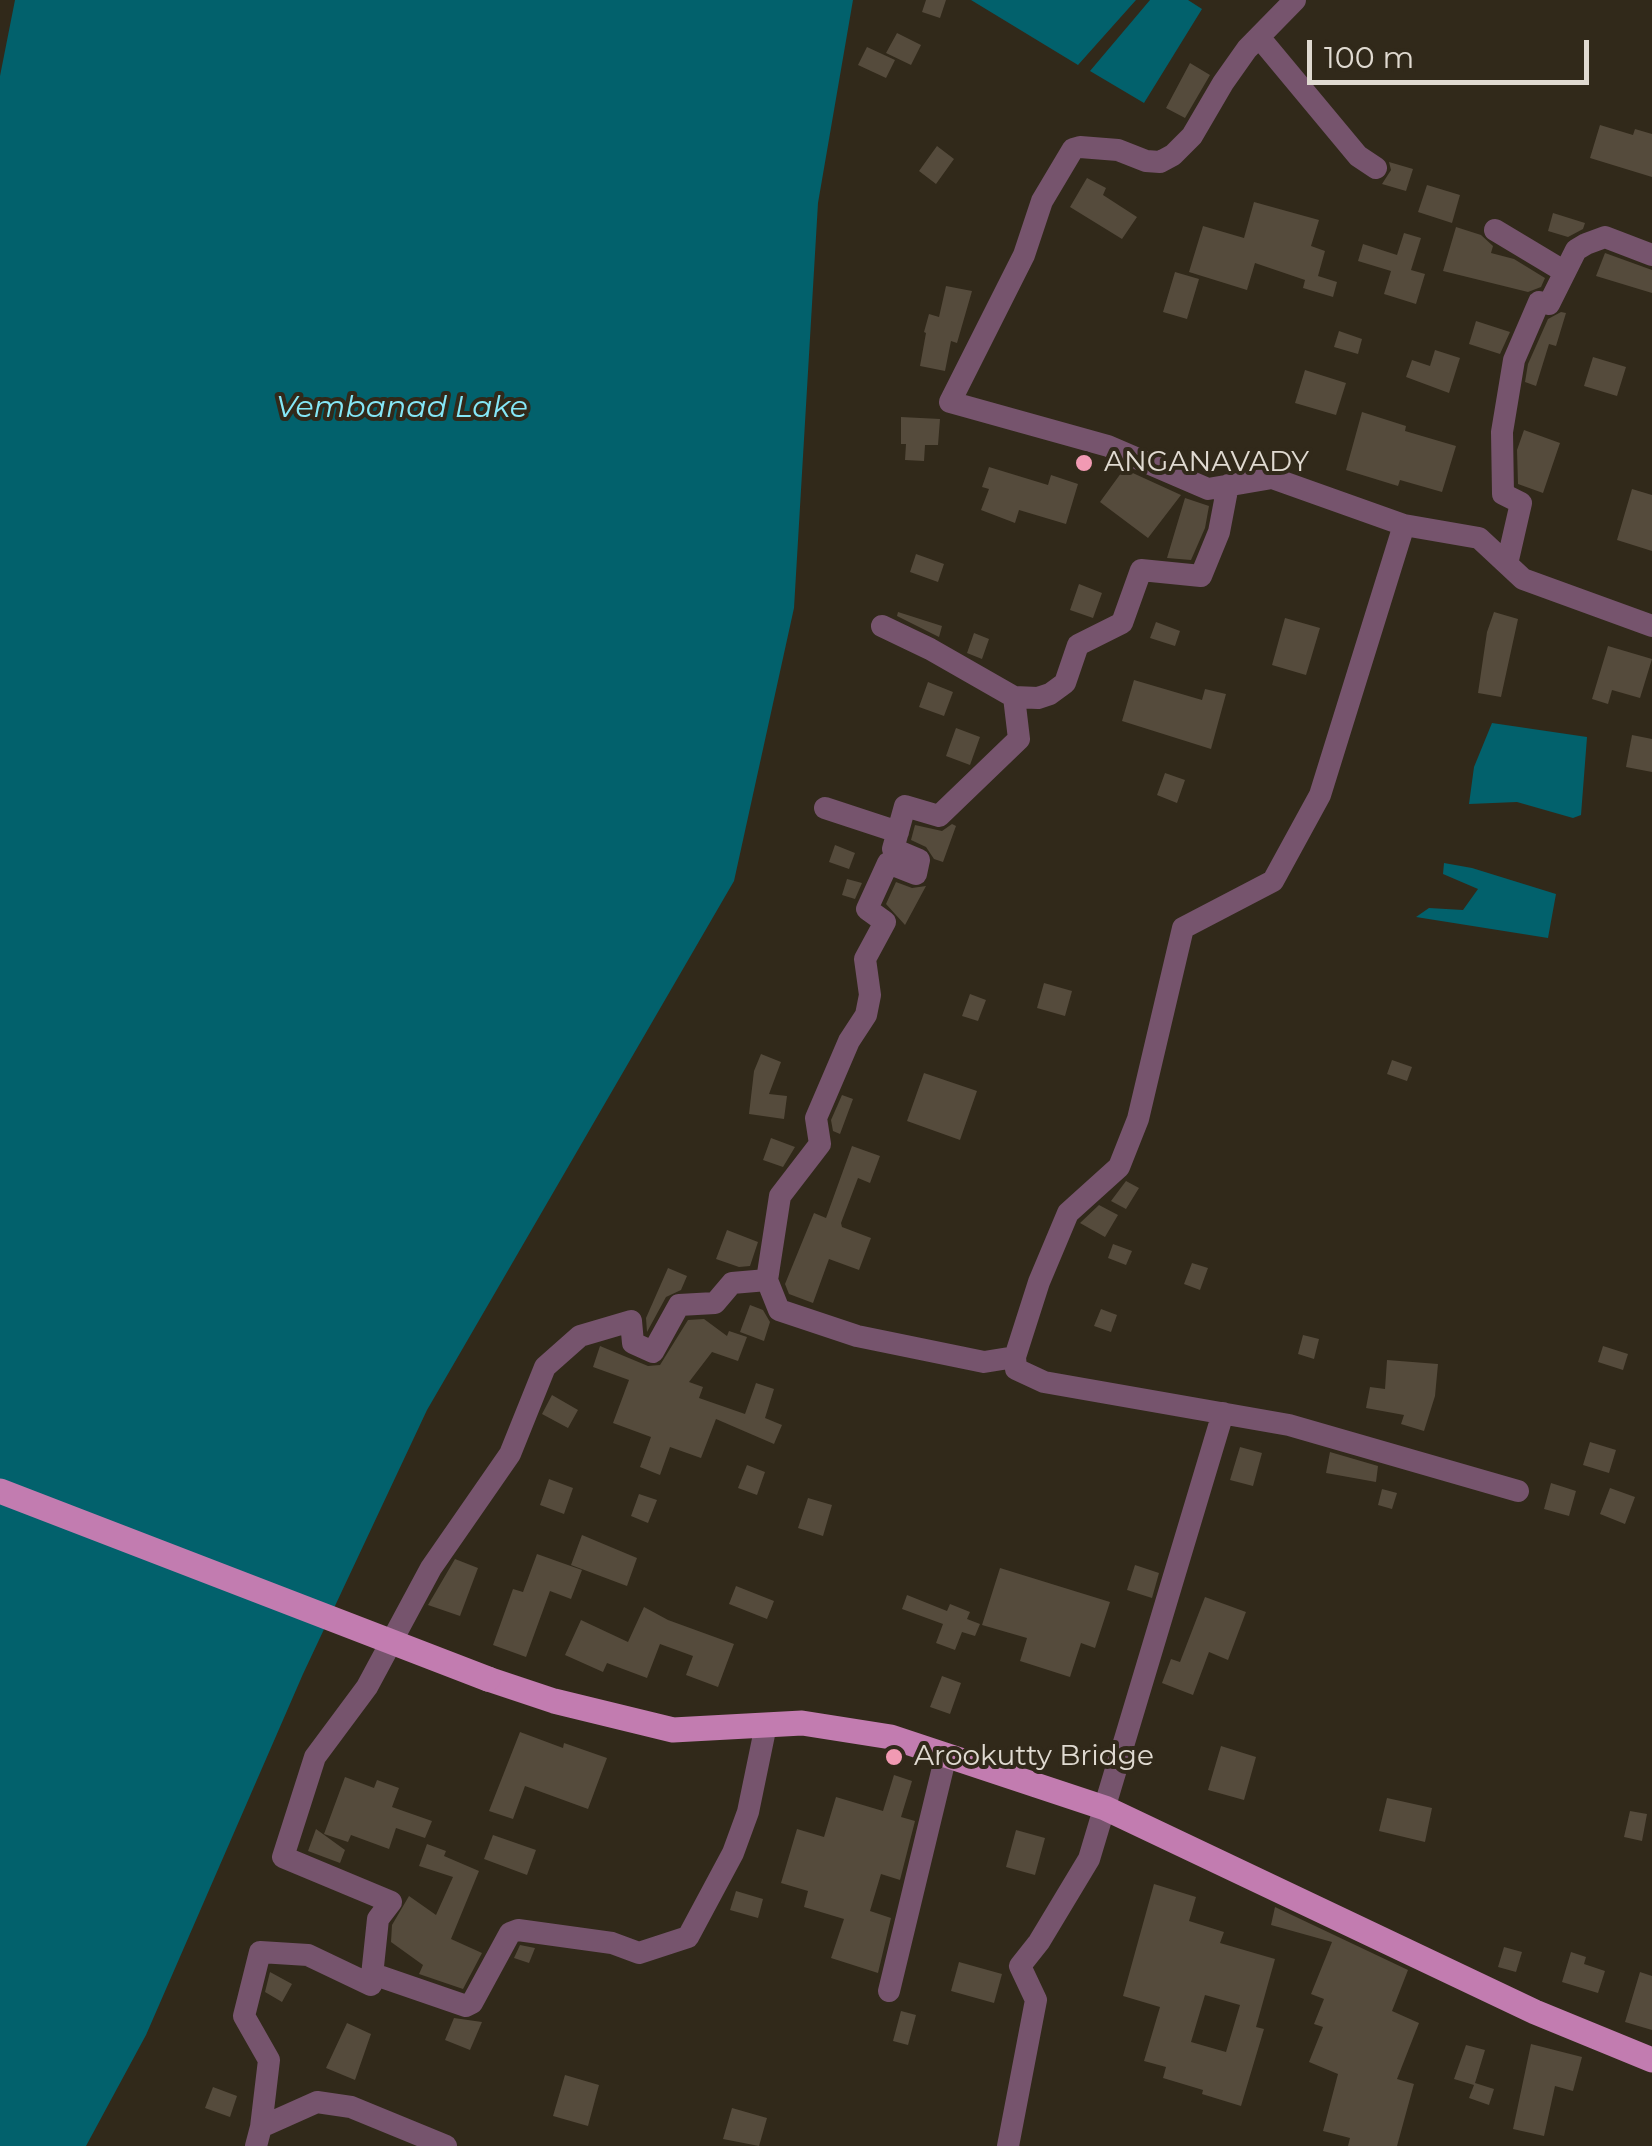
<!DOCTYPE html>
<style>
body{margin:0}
#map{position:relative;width:1652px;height:2146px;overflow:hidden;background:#31291a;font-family:Montserrat,sans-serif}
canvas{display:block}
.scale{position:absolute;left:1307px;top:40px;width:282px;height:45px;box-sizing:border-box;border:5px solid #e0dad1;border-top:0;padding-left:12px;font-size:30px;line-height:35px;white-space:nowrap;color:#e0dad1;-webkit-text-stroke:8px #31291a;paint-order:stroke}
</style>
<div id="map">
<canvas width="1652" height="2146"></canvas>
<div class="scale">100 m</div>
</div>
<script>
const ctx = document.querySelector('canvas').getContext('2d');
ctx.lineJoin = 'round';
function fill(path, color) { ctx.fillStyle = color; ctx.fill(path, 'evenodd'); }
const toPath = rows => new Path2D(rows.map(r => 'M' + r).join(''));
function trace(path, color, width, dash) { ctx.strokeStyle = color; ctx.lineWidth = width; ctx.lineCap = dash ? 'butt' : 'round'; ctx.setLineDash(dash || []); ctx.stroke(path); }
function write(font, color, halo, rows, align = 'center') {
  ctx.font = font + ' Montserrat,sans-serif'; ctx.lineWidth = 8; ctx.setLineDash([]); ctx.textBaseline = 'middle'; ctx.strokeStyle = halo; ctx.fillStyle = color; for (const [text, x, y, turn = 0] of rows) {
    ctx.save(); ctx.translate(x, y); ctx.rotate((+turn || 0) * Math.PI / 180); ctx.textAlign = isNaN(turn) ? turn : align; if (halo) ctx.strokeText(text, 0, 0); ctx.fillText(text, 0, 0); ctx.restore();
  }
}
const water = toPath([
 [15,0,853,0,818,203,794,608,734,881,427,1410,303,1674,146,2035,86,2146,0,2146,0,76],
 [971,0,1136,0,1078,65],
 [1150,0,1188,0,1202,9,1144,103,1090,71],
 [1492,723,1587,737,1581,815,1573,818,1517,802,1469,804,1474,767],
 [1444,863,1472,868,1556,894,1548,938,1416,917,1429,908,1463,910,1478,889,1443,874]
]);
const building = toPath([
 [926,0,946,0,940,18,922,12],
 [897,33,921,45,911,65,886,53],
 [867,47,895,60,886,78,858,65],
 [1190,63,1210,75,1185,118,1166,108],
 [1600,125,1633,135,1635,129,1652,134,1652,177,1590,158],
 [937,146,954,159,936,184,919,171],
 [1389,162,1413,169,1406,191,1382,184,1391,170],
 [1087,178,1106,188,1103,195,1137,217,1122,239,1070,207],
 [1427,185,1460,195,1452,223,1418,212],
 [1254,202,1319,220,1311,246,1325,251,1318,276,1337,282,1333,297,1303,288,1305,280,1255,263,1247,290,1189,272,1203,226,1244,238],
 [1553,213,1585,223,1583,229,1568,237,1548,231],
 [1456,227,1481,235,1493,246,1491,253,1514,259,1545,278,1541,287,1528,292,1443,271],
 [1404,233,1421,238,1411,270,1425,274,1416,304,1384,294,1391,271,1358,261,1363,244,1397,255],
 [1605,253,1652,270,1652,293,1596,276],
 [1175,272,1199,279,1187,319,1163,312],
 [946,286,972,291,957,343,951,341,945,371,920,366,926,333,924,332,929,314,939,317],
 [1561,312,1566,313,1556,346,1549,344,1536,386,1525,382,1528,364,1548,319],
 [1476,321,1510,332,1500,354,1469,344],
 [1339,331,1362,339,1358,354,1334,347],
 [1435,350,1460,358,1449,393,1406,377,1412,360,1430,366],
 [1593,357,1626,367,1617,396,1584,386],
 [1305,370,1346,383,1336,415,1295,403],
 [1362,412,1406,426,1405,431,1456,446,1442,492,1400,480,1398,486,1346,470],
 [901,417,940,419,938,445,925,445,924,461,905,460,906,444,901,444],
 [1524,430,1560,443,1543,493,1518,484,1517,450],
 [989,467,1048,485,1051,475,1078,484,1066,524,1019,510,1015,523,981,510,989,489,982,487],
 [1124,469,1181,495,1148,538,1100,502],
 [1632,489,1652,495,1652,551,1617,540],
 [1185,498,1209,506,1205,528,1191,560,1167,558],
 [916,554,944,564,938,582,910,572],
 [1079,584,1102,593,1093,618,1070,610],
 [898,612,942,626,939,637,897,616],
 [1494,612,1518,619,1501,697,1478,693,1487,632],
 [1285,618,1320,628,1306,675,1272,665],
 [1156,622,1180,631,1175,646,1150,638],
 [974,633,989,639,982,659,967,653],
 [1608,646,1652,659,1640,698,1612,690,1608,704,1592,699],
 [1134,680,1202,700,1205,689,1226,694,1211,749,1122,721],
 [928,682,953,692,944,716,919,707],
 [956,728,980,737,970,765,946,756],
 [1632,735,1652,739,1652,772,1626,767],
 [1165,773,1185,780,1177,803,1157,795],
 [952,824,956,826,943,862,934,859,926,847,911,840,915,825,942,831],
 [835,845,855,853,849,869,829,862],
 [847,879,862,883,855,899,842,895],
 [896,882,912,888,926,886,905,925,886,904],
 [1044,983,1072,991,1065,1016,1037,1008],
 [970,994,986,1000,978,1021,962,1016],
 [761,1054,781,1062,769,1094,787,1096,784,1119,749,1114,754,1071],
 [1392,1060,1412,1067,1407,1081,1387,1074],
 [924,1073,977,1091,960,1140,907,1121],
 [842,1095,853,1099,840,1134,833,1131,831,1120],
 [771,1138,795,1147,783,1167,763,1160],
 [852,1146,880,1156,870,1183,858,1178,841,1223,842,1227,871,1238,859,1270,829,1259,813,1303,789,1294,785,1284,814,1213,826,1218],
 [1126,1181,1139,1188,1126,1209,1111,1201],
 [1099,1205,1118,1215,1105,1237,1080,1223],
 [727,1230,758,1242,750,1266,739,1267,716,1259],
 [1113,1244,1132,1251,1126,1265,1108,1258],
 [1192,1263,1208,1268,1200,1290,1184,1284],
 [668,1268,687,1276,681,1290,666,1297,647,1332,646,1318],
 [750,1305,763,1310,770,1322,764,1341,740,1332],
 [1101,1309,1117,1315,1111,1332,1094,1326],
 [704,1319,727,1336,729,1331,747,1337,738,1361,712,1352,689,1382,703,1387,699,1398,745,1414,756,1383,774,1389,765,1418,782,1425,774,1444,716,1419,701,1458,670,1447,660,1475,640,1467,651,1437,613,1423,629,1380,593,1367,600,1346,648,1366,660,1365,688,1320],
 [1303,1335,1319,1339,1314,1359,1298,1354],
 [1603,1346,1628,1354,1623,1370,1598,1362],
 [1387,1360,1438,1364,1435,1396,1424,1431,1401,1424,1404,1415,1366,1408,1370,1387,1385,1389],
 [552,1395,578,1410,568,1428,542,1414],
 [1590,1442,1616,1450,1609,1473,1583,1465],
 [1240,1447,1262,1453,1253,1486,1230,1480],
 [1330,1452,1378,1466,1376,1482,1326,1473],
 [747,1465,765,1472,757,1495,738,1488],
 [549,1479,573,1488,564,1514,540,1505],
 [1551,1483,1576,1491,1569,1516,1544,1509],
 [1610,1488,1635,1497,1625,1524,1600,1514],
 [1382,1489,1397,1493,1392,1509,1378,1505],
 [639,1494,657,1500,648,1523,631,1516],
 [808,1498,832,1505,823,1536,798,1528],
 [582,1535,637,1558,627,1586,571,1565],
 [537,1554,582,1570,571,1599,550,1591,526,1657,493,1645,513,1589,523,1592],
 [455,1559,478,1568,460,1616,428,1605],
 [1135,1565,1159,1573,1152,1598,1127,1590],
 [1000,1568,1110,1602,1095,1648,1081,1643,1070,1677,1020,1661,1027,1638,982,1625],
 [736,1586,774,1601,767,1619,729,1604],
 [907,1595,947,1611,950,1604,970,1612,967,1619,980,1624,975,1636,962,1632,955,1650,936,1643,943,1624,902,1609],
 [1205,1597,1246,1612,1228,1660,1209,1652,1193,1695,1162,1683,1171,1659,1180,1662],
 [644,1607,668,1620,734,1644,718,1687,686,1675,693,1656,660,1644,647,1678,607,1663,603,1672,565,1655,581,1620,628,1642],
 [942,1676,961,1683,950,1714,930,1707],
 [520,1732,563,1748,564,1743,607,1758,588,1809,525,1786,513,1819,489,1811],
 [1221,1746,1256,1757,1244,1800,1208,1790],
 [894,1775,912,1781,901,1817,915,1821,900,1880,881,1874,870,1911,891,1918,878,1973,831,1958,844,1919,804,1907,808,1891,781,1883,797,1829,824,1837,836,1797,883,1811],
 [345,1777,374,1788,377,1780,399,1788,392,1807,432,1821,425,1838,396,1828,389,1849,351,1835,348,1842,324,1834],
 [1387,1798,1432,1808,1425,1842,1379,1831],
 [1630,1811,1647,1814,1642,1841,1624,1837],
 [316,1829,345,1850,340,1863,308,1851],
 [1016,1830,1045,1838,1035,1875,1006,1867],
 [493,1835,536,1850,527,1875,484,1859],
 [427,1844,446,1851,444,1856,479,1871,451,1939,482,1953,463,1989,419,1974,423,1965,391,1942,392,1925,409,1896,436,1915,453,1877,419,1866],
 [1154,1884,1196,1897,1189,1921,1224,1932,1220,1943,1275,1959,1256,2027,1264,2029,1241,2106,1202,2094,1203,2090,1163,2078,1166,2067,1144,2061,1160,2007,1123,1996],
 [1205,1995,1240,2005,1226,2052,1191,2042],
 [736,1891,763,1899,758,1918,730,1910],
 [1275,1907,1408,1970,1392,2011,1419,2023,1397,2079,1414,2084,1397,2146,1348,2146,1350,2138,1323,2131,1338,2074,1309,2062,1323,2027,1314,2024,1324,1999,1311,1994,1332,1942,1271,1925],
 [520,1945,535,1948,529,1963,514,1958],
 [1504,1947,1522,1952,1516,1972,1498,1967],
 [1571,1952,1586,1957,1584,1964,1605,1971,1598,1993,1562,1982],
 [959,1962,1002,1974,994,2003,951,1991],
 [270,1972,292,1984,282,2002,265,1992],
 [1640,1972,1652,1976,1652,2030,1625,2022],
 [901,2011,916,2015,908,2045,893,2041],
 [454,2018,482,2022,470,2050,445,2040],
 [347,2023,371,2034,355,2080,326,2068],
 [1531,2044,1582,2057,1573,2091,1555,2086,1544,2136,1513,2129],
 [1466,2045,1485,2050,1475,2083,1494,2089,1489,2105,1469,2098,1474,2085,1454,2079],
 [565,2075,599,2085,588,2126,553,2116],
 [213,2087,237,2096,230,2117,205,2108],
 [732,2108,767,2118,759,2146,723,2139]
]);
const minor = toPath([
 [1295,0,1247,49,1223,83,1192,136,1173,155,1160,162,1146,161,1118,150,1080,147,1073,149,1042,201,1024,255,950,402,1108,446,1208,489,1272,478,1404,525],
 [1259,37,1358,156,1376,168],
 [1495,230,1565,272],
 [1507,564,1521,503,1503,494,1502,432,1514,360,1539,302,1549,304,1576,250,1586,244,1605,237,1652,255],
 [882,626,930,649,1014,697],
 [825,808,898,832],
 [767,1280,780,1196,820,1144,816,1118,849,1041,866,1015,870,995,865,959,885,922,867,909,888,863,916,874,919,860,893,849,905,806,939,816,1019,739,1014,697,1038,698,1050,694,1065,683,1078,645,1122,623,1141,570,1201,576,1219,532,1228,485],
 [1518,1491,1289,1425,1044,1382,1016,1369,1015,1357,1039,1282,1068,1213,1119,1167,1138,1119,1183,928,1273,881,1320,795,1404,525,1479,538,1523,579,1652,626],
 [373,1974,466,2006,472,2003,510,1933,518,1930,612,1943,639,1953,688,1937,733,1853,748,1812,766,1725],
 [889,1991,946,1755],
 [261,2127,269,2060,244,2016,260,1952,308,1955,371,1985,378,1919,391,1902,283,1857,315,1757,367,1687,431,1568,510,1454,545,1367,580,1336,631,1321,633,1343,653,1352,679,1305,715,1303,732,1283,767,1280,779,1310,857,1336,984,1362,1015,1357],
 [256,2146,261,2127,317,2102,351,2107,446,2146],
 [1008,2146,1036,2000,1020,1966,1039,1942,1089,1859,1223,1413]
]);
const major = toPath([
 [488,1679,554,1701,673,1730,802,1723,891,1737,1105,1808,1535,2012,1652,2060]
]);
const majorBridge = toPath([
 [0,1491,488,1679]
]);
const markers = [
 [1084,463,10,"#f19ab3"],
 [894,1757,10,"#f19ab3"]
];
const poiNames = [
 ["ANGANAVADY",1104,463],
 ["Arookutty Bridge",914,1757]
];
const waterNames = [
 ["Vembanad Lake",402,408]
];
fill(water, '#02616c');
fill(building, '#554b3c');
trace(minor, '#76546d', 22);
trace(major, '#c27cb0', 25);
trace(majorBridge, '#c27cb0', 25);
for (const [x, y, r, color] of markers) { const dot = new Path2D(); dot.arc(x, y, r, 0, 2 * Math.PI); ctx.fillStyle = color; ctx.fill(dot); trace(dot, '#31291a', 4); }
write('28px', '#e0dad1', '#31291a', poiNames, 'left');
write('italic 30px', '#85e7f7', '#31291a', waterNames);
</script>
